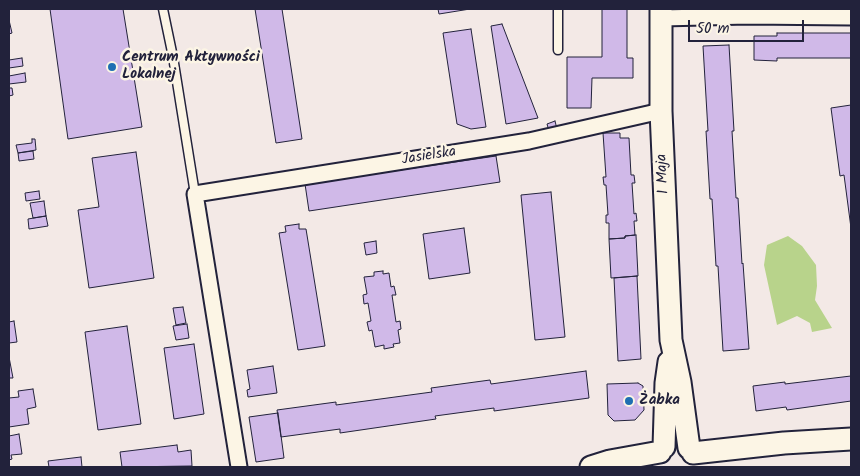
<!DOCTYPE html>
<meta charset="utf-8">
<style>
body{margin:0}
#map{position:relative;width:860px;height:476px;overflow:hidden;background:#f3e9e6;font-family:Kalam,sans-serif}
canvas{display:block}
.frame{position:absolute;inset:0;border:10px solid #22223b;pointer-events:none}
.scale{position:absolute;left:688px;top:20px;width:116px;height:22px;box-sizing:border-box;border:2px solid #22223b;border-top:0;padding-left:6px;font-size:15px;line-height:18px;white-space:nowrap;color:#22223b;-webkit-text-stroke:4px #fcf5e5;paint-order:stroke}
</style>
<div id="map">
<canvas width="860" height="476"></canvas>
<div class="frame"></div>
<div class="scale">50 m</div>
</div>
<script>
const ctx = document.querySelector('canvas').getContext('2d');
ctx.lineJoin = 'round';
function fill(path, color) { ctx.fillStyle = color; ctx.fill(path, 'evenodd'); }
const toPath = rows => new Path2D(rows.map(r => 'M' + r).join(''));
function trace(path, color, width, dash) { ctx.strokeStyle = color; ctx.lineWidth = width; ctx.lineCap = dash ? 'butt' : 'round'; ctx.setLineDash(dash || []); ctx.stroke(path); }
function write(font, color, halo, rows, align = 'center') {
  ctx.font = font + ' Kalam,sans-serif'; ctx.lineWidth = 5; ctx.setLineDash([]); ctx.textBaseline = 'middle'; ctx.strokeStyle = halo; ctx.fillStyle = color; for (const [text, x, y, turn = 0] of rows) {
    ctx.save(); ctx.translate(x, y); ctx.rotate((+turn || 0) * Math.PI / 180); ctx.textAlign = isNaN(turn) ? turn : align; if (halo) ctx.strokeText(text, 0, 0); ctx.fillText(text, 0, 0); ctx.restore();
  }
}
const green = toPath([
 [788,236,802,246,816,265,817,286,815,300,832,328,812,332,810,323,797,316,777,325,764,265,767,245]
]);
const building = toPath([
 [50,9,123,9,142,127,68,139,50,9],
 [255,9,282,9,302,139,276,143,255,9],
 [438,9,470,9,439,14,438,9],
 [602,9,627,9,627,58,633,58,633,78,592,78,591,108,567,108,567,57,602,57,602,9],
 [9,20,12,33,9,34,9,20],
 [502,24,538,118,506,124,491,26,502,24],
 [471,29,486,127,471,129,457,124,443,33,471,29],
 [777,33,851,33,851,58,777,58,777,61,754,60,754,36,777,36,777,33],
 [729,45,734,131,732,131,736,198,738,198,742,264,743,263,749,349,723,351,718,266,716,266,712,199,710,199,706,131,708,131,703,46,729,45],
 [22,58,23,66,9,68,9,60,22,58],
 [25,73,26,82,9,84,9,76,25,73],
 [9,88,12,88,13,95,9,96,9,88],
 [851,105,851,228,844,175,840,176,831,108,851,105],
 [555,121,557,129,549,131,547,124,555,121],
 [603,133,620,133,620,138,629,138,631,175,634,175,635,183,632,183,634,214,636,213,637,221,634,221,635,235,625,236,625,238,609,239,609,223,606,223,606,215,608,215,606,185,604,185,603,177,606,177,603,133],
 [32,139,35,139,36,150,18,153,16,145,32,143,32,139],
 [33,151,34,159,19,161,18,153,33,151],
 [136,152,154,278,89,288,78,210,99,207,92,158,136,152],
 [496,156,500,182,309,211,305,184,496,156],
 [39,191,40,199,26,201,25,193,39,191],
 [551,192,565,337,535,340,521,195,551,192],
 [44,201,46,216,33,218,30,203,44,201],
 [46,216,48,226,29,229,28,219,46,216],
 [299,224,299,229,306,229,325,346,298,350,279,233,286,232,285,226,299,224],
 [464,228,470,273,429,279,423,234,464,228],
 [636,235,638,276,611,278,609,239,625,238,625,236,636,235],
 [376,241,377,253,366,255,364,243,376,241],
 [383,271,383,274,389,273,391,287,394,286,396,295,392,295,396,322,400,321,401,329,398,330,400,343,393,344,394,347,384,349,384,345,375,347,372,330,369,331,367,322,371,321,368,303,364,304,363,295,367,294,364,277,374,276,374,272,383,271],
 [637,276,641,359,618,361,614,278,637,276],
 [183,307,186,323,176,325,173,308,183,307],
 [14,321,17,342,9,343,9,322,14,321],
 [187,324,189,338,176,340,173,326,187,324],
 [127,326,141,424,98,430,85,332,127,326],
 [194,344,204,414,174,419,164,348,194,344],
 [9,357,13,378,9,378,9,357],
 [273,366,277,393,248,397,247,390,250,389,247,370,273,366],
 [586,371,589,398,494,411,494,408,435,416,436,419,340,433,340,429,281,437,277,410,336,402,336,405,432,392,431,388,490,380,491,384,586,371],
 [851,376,851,401,787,410,786,407,756,411,753,386,785,382,785,384,851,376],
 [638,383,643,386,644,410,635,420,614,421,608,415,607,384,638,383],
 [33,389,36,407,27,409,29,424,9,427,9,398,19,397,18,391,33,389],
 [278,413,284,458,256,462,249,417,278,413],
 [19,434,22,454,11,455,12,459,9,460,9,436,19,434],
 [177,445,178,452,191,450,192,466,122,467,120,452,177,445],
 [81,457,82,467,49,467,48,461,81,457]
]);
const lane = toPath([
 [163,9,173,57,195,194],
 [558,50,558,9]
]);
const street = toPath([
 [661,18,748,16,851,17],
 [239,467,195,194,529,141,661,111]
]);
const secondary = toPath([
 [661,9,661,111,671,340,680,382,689,448],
 [664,447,666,383,669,362],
 [693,453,784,443,851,439],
 [591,467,610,461,660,452]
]);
const markers = [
 [112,67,5,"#1f6fb2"],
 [629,401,5,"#1f6fb2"]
];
const poiNames = [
 ["Centrum Aktywności",122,58],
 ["Lokalnej",122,75],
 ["Żabka",639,401]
];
const streetNames = [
 ["Jasielska",429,157,-9],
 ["1 Maja",664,174,-93]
];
fill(green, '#b8d38b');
fill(building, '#d0b9e8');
trace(building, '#22223b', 1);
trace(lane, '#22223b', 11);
trace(street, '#22223b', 19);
trace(secondary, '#22223b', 25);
trace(lane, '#fcf5e5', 8);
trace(street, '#fcf5e5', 15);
trace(secondary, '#fcf5e5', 21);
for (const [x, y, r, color] of markers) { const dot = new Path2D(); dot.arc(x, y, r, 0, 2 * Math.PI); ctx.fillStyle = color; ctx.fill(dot); trace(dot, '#fcf5e5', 2); }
write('bold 15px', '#22223b', '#fcf5e5', poiNames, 'left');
write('15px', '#22223b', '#fcf5e5', streetNames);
</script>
